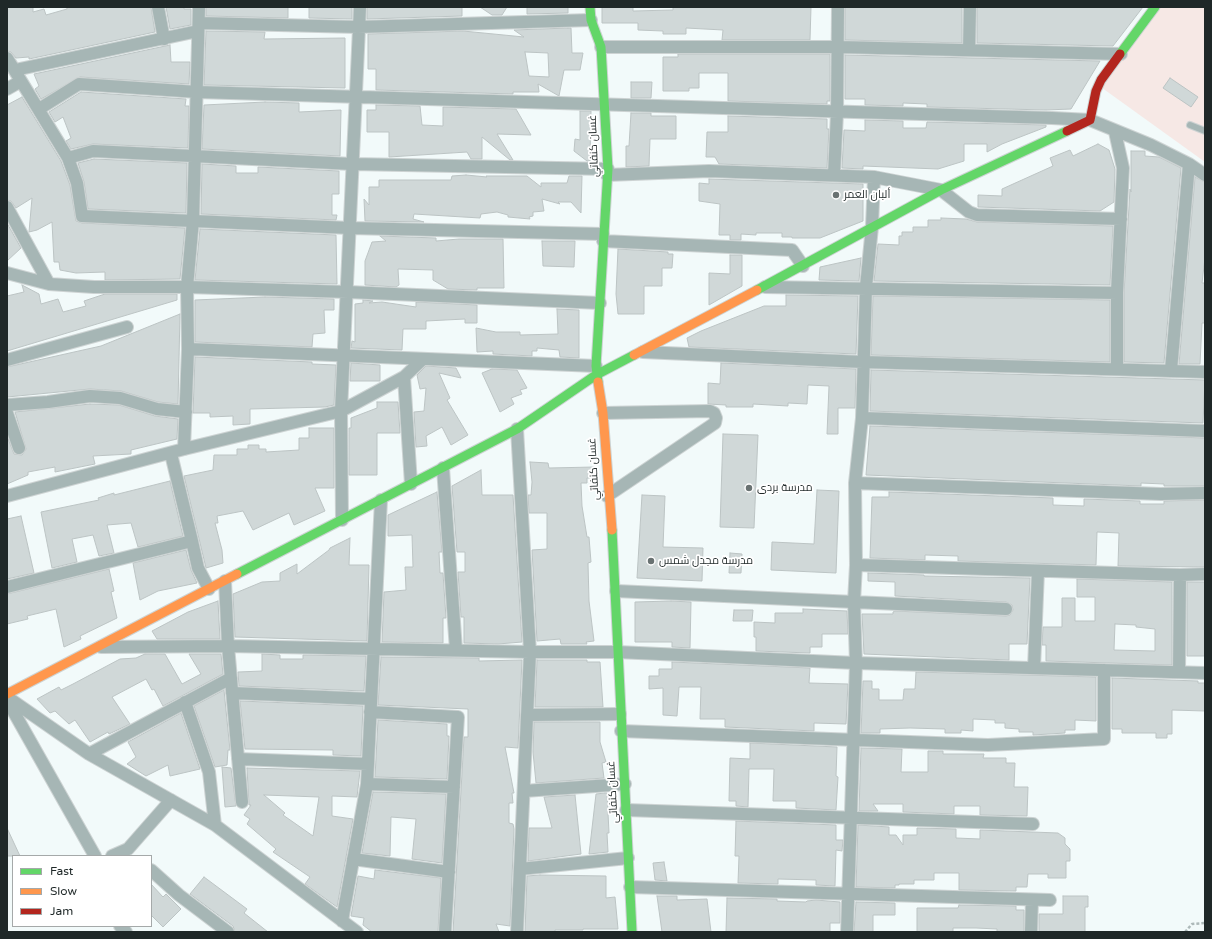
<!DOCTYPE html>
<meta charset="utf-8">
<style>
body{margin:0}
#map{position:relative;width:1212px;height:939px;overflow:hidden;background:#f2fafa;font-family:"Varela Round",sans-serif}
canvas{display:block}
.frame{position:absolute;inset:0;border:8px solid #1f2828;pointer-events:none}
.legend{position:absolute;left:12px;top:855px;width:140px;height:72px;box-sizing:border-box;background:#fff;border:1px solid #a5a9a9;margin:0;padding:5px 7px;list-style:none;font-size:12px;color:#1f2828}
.legend li{display:flex;align-items:center;gap:8px;height:20px}
.legend b{width:20px;border:1px solid #a5a9a9}
</style>
<div id="map">
<canvas width="1212" height="939"></canvas>
<div class="frame"></div>
<ul class="legend">
<li><b style="height:5px;background:#63d668"></b>Fast</li>
<li><b style="height:5px;background:#ff974d"></b>Slow</li>
<li><b style="height:5px;background:#b3261e"></b>Jam</li>
</ul>
</div>
<script>
const ctx = document.querySelector('canvas').getContext('2d');
ctx.lineJoin = 'round';
function fill(path, color) { ctx.fillStyle = color; ctx.fill(path, 'evenodd'); }
const toPath = rows => new Path2D(rows.map(r => 'M' + r).join(''));
function trace(path, color, width, dash) { ctx.strokeStyle = color; ctx.lineWidth = width; ctx.lineCap = dash ? 'butt' : 'round'; ctx.setLineDash(dash || []); ctx.stroke(path); }
function write(font, color, halo, rows, align = 'center') {
  ctx.font = font + ' "Varela Round",Cairo,sans-serif'; ctx.lineWidth = 3.5; ctx.setLineDash([]); ctx.textBaseline = 'middle'; ctx.strokeStyle = halo; ctx.fillStyle = color; for (const [text, x, y, turn = 0] of rows) {
    ctx.save(); ctx.translate(x, y); ctx.rotate((+turn || 0) * Math.PI / 180); ctx.textAlign = isNaN(turn) ? turn : align; if (halo) ctx.strokeText(text, 0, 0); ctx.fillText(text, 0, 0); ctx.restore();
  }
}
const green = toPath([
 [1154,7,1205,7,1205,162,1098,85]
]);
const building = toPath([
 [7,7,33,7,33,12,44,9,46,15,67,9,67,7,151,7,155,32,29,59,29,57,16,58,11,52,7,51,7,7],
 [166,7,184,7,184,9,191,9,191,25,170,29,166,7],
 [206,7,288,7,288,18,206,16,206,7],
 [309,7,352,7,352,19,309,18,309,7],
 [367,7,462,7,462,16,367,19,367,7],
 [480,7,507,7,502,15,492,15,480,7],
 [527,7,568,7,568,13,527,14,527,7],
 [602,7,633,7,633,11,673,10,673,7,811,7,810,40,722,40,723,30,686,28,686,34,663,34,663,31,638,30,638,23,602,23,602,7],
 [845,7,962,7,962,43,845,40,845,7],
 [977,7,1143,7,1113,46,977,43,977,7],
 [568,28,571,28,572,53,583,53,580,70,564,70,559,96,538,84,539,92,513,92,513,94,376,90,376,69,368,69,368,34,463,31,524,37,514,30,568,28],
 [525,52,548,53,549,77,529,76,525,52],
 [206,31,265,32,264,39,345,38,345,88,204,85,206,31],
 [170,45,171,62,190,62,189,84,80,77,41,99,35,89,39,86,34,74,170,45],
 [678,54,830,54,830,101,827,101,827,104,728,101,728,73,699,73,699,88,689,88,689,91,663,91,663,57,678,57,678,54],
 [845,55,1100,61,1071,109,1046,110,927,107,927,104,903,103,903,106,865,105,865,99,845,99,845,55],
 [1170,78,1198,97,1191,107,1163,88,1170,78],
 [631,82,652,82,651,98,631,98,631,82],
 [81,92,186,99,185,106,189,106,188,148,93,144,71,149,66,141,71,138,63,117,55,122,49,112,81,92],
 [22,97,61,161,70,185,76,221,82,223,185,228,180,279,105,280,105,272,76,273,60,270,59,262,54,262,52,222,37,230,29,232,32,198,16,208,11,201,7,200,7,105,22,97],
 [265,102,299,103,299,112,341,110,340,156,202,149,204,105,265,102],
 [376,105,420,106,422,125,443,126,443,107,516,109,531,135,497,134,513,160,510,160,482,137,482,159,471,159,467,152,389,157,389,132,367,132,367,110,376,110,376,105],
 [580,111,591,111,590,161,587,161,574,151,575,139,580,140,580,111],
 [631,113,651,113,651,116,676,116,676,139,650,139,649,166,626,167,626,146,629,146,631,113],
 [728,116,827,119,827,129,829,129,827,168,719,164,715,157,706,157,707,132,728,132,728,116],
 [865,120,903,121,903,128,926,128,927,122,1046,125,1046,127,1002,144,987,152,987,144,964,144,964,161,938,169,863,166,863,169,842,168,844,130,865,131,865,120],
 [1098,144,1109,150,1115,169,1114,202,1100,211,978,207,978,195,1002,196,1002,189,1053,166,1050,158,1070,150,1073,156,1098,144],
 [1131,151,1145,151,1145,156,1159,157,1181,168,1164,363,1124,362,1124,293,1130,189,1131,192,1131,151],
 [94,159,187,163,186,213,88,209,84,182,78,163,94,159],
 [202,164,236,166,236,173,258,173,258,167,339,171,339,194,332,194,332,215,337,215,336,220,201,214,202,164],
 [466,175,487,177,486,176,527,176,541,187,541,183,567,183,569,176,582,176,581,213,571,202,558,202,560,204,542,199,544,211,533,212,533,216,529,217,530,219,508,217,508,215,497,212,481,214,480,218,414,214,413,219,424,222,365,221,364,199,369,205,369,187,379,187,379,180,451,180,452,176,466,175],
 [1195,177,1205,182,1205,258,1202,283,1205,283,1205,323,1202,323,1200,364,1179,364,1195,177],
 [709,179,863,184,863,221,820,238,792,238,792,237,782,237,782,233,756,233,756,235,741,234,741,240,730,240,730,235,719,235,720,204,699,201,699,183,709,184,709,179],
 [941,218,966,219,977,222,1113,226,1110,285,874,281,878,244,899,245,899,236,902,236,902,232,913,232,913,227,928,227,928,220,941,220,941,218],
 [7,223,21,248,7,261,7,223],
 [200,229,336,235,337,284,195,280,200,229],
 [380,236,436,238,436,241,459,239,503,239,504,288,477,288,477,290,448,289,433,280,433,270,398,269,399,285,396,287,365,285,365,261,372,242,386,241,380,236],
 [542,241,575,241,574,267,543,266,542,241],
 [618,249,668,252,668,254,673,254,672,268,662,268,662,286,644,286,644,314,618,314,616,294,618,249],
 [730,255,742,255,742,286,709,305,709,273,730,274,730,255],
 [861,258,859,281,819,280,820,267,861,258],
 [22,285,39,294,41,304,58,299,63,312,86,306,84,301,105,294,177,294,177,300,7,351,7,296,24,292,22,285],
 [786,295,858,296,856,354,689,347,687,338,701,331,764,306,786,306,786,295],
 [873,296,1110,300,1110,362,871,355,873,296],
 [265,297,334,299,334,310,324,310,325,333,313,334,312,347,195,342,195,300,265,297],
 [363,300,373,301,369,303,382,302,416,307,416,302,477,305,477,323,465,323,465,319,426,321,426,329,403,329,402,350,351,348,352,341,355,342,355,304,363,303,363,300],
 [557,309,579,310,579,358,560,357,559,350,537,348,537,351,532,351,532,356,493,354,493,351,477,352,476,328,496,332,520,332,520,335,558,334,557,309],
 [180,314,178,404,158,402,121,391,90,389,7,397,7,367,101,346,180,314],
 [195,357,312,362,312,364,336,365,334,405,325,407,250,409,250,424,233,425,233,416,210,417,210,413,193,413,195,357],
 [351,363,380,365,380,381,350,381,351,363],
 [721,363,856,369,855,408,838,408,838,434,827,434,829,386,808,385,807,404,788,403,788,406,753,404,753,407,726,407,726,405,708,404,708,383,720,384,721,363],
 [426,366,456,368,461,378,439,373,450,398,447,400,468,435,451,445,442,427,426,436,427,446,416,447,414,412,424,411,426,388,420,389,417,375,426,366],
 [492,369,517,370,527,388,520,390,522,394,511,398,514,404,500,412,482,373,492,369],
 [871,370,1205,380,1203,423,870,411,871,370],
 [377,402,398,402,400,433,377,433,377,475,349,475,349,428,351,428,351,418,377,408,377,402],
 [90,404,119,405,155,416,178,419,177,439,131,450,131,454,93,456,95,464,55,472,55,467,28,472,28,475,7,484,7,436,14,454,22,455,26,449,15,412,90,404],
 [870,426,1205,438,1205,486,1164,486,1164,484,1141,483,1141,486,866,475,870,426],
 [309,428,334,428,334,488,315,488,325,511,294,525,289,513,253,530,243,511,217,516,218,523,215,523,222,550,223,563,206,568,184,476,213,470,214,455,237,455,237,449,248,449,248,445,259,445,259,449,266,449,266,452,299,450,299,438,309,438,309,428],
 [723,434,758,435,754,528,720,527,723,434],
 [530,462,548,463,549,468,594,467,594,478,587,478,587,483,581,483,582,506,587,537,589,537,591,562,588,563,589,601,594,641,586,642,587,644,561,644,560,639,537,641,532,550,547,549,547,513,529,513,528,495,531,495,532,482,530,462],
 [481,470,482,495,513,495,522,642,498,644,464,643,464,617,461,617,458,572,465,572,465,552,457,552,452,486,481,470],
 [170,481,183,536,138,547,131,523,107,525,114,553,99,556,93,535,72,539,77,562,52,568,41,512,99,500,98,498,114,493,114,495,170,481],
 [817,490,839,491,836,573,771,570,772,542,814,544,817,490],
 [437,492,442,552,439,552,440,573,443,573,446,618,443,618,443,643,382,642,384,592,406,590,405,567,413,567,412,535,388,536,388,515,437,492],
 [889,492,1053,498,1053,505,1084,506,1084,499,1140,501,1140,504,1164,504,1164,501,1205,500,1205,567,1118,566,1119,533,1097,532,1096,565,958,561,958,556,925,555,925,560,870,558,872,497,889,497,889,492],
 [642,495,665,496,663,547,703,548,702,581,637,578,642,495],
 [21,516,34,573,7,579,7,519,21,516],
 [350,538,349,565,369,565,367,641,235,637,233,594,262,582,280,581,280,573,297,564,297,574,329,550,330,548,350,538],
 [186,550,191,570,197,583,158,591,140,600,133,563,186,550],
 [730,553,742,554,741,573,729,573,730,553],
 [109,569,114,591,111,592,117,618,80,636,81,639,64,647,56,609,27,616,28,619,7,624,7,594,109,569],
 [868,573,924,575,924,576,1030,578,1027,644,1009,644,1009,660,864,654,862,614,893,614,893,612,895,611,1006,616,1010,615,1013,610,1012,605,1006,602,895,596,895,582,868,581,868,573],
 [1077,579,1172,582,1172,665,1046,661,1046,645,1042,645,1043,627,1062,627,1062,598,1075,598,1075,621,1095,621,1095,597,1077,597,1077,579],
 [1115,624,1136,625,1136,627,1155,629,1155,651,1114,650,1115,624],
 [1187,582,1205,582,1205,656,1187,656,1187,582],
 [218,601,220,639,157,639,152,631,188,612,218,601],
 [671,601,691,602,690,648,672,647,672,642,635,642,635,602,671,601],
 [803,609,847,611,848,634,822,634,822,647,810,647,810,653,756,651,756,637,754,637,754,622,775,623,775,613,803,613,803,609],
 [734,610,753,610,752,621,733,621,734,610],
 [145,654,165,654,182,684,201,674,189,654,221,654,223,674,163,706,154,689,152,690,146,679,112,697,130,724,109,734,108,732,90,742,75,720,69,724,55,711,50,713,37,699,59,687,61,690,73,684,120,659,136,658,145,654],
 [262,654,280,655,280,659,303,659,303,655,366,656,364,691,239,686,238,672,262,671,262,654],
 [381,657,479,658,479,661,522,660,518,748,505,747,514,793,512,793,513,803,509,803,509,823,513,824,514,829,510,926,496,924,499,932,453,932,464,737,468,737,468,709,378,705,381,657],
 [537,660,587,660,587,662,600,662,603,707,535,707,537,660],
 [672,662,810,668,809,683,848,684,846,724,814,723,814,731,725,727,725,719,700,719,701,687,679,687,677,716,663,715,663,688,649,689,649,676,659,676,659,669,672,669,672,662],
 [916,672,1096,677,1096,721,1075,720,1075,730,1065,730,1065,733,1033,735,1033,732,1019,732,1019,729,1005,728,1005,723,995,723,995,720,973,719,973,731,961,730,961,733,945,733,945,729,910,728,880,729,880,733,861,733,863,681,872,681,872,689,879,689,879,700,903,700,904,689,915,689,916,672],
 [1112,678,1198,681,1198,683,1205,683,1205,711,1172,710,1172,734,1167,734,1167,738,1156,738,1156,733,1122,733,1122,729,1112,729,1112,678],
 [224,690,230,750,228,750,227,765,215,767,194,706,224,690],
 [240,701,363,706,361,756,333,755,333,750,245,749,240,701],
 [181,713,200,769,170,776,168,765,146,776,127,764,136,757,128,742,181,713],
 [378,720,447,724,447,736,449,736,447,779,375,777,378,720],
 [534,722,600,722,600,742,606,762,602,763,604,778,536,783,533,752,534,722],
 [750,743,837,747,836,776,838,777,836,810,796,808,796,801,773,801,774,769,749,769,748,807,736,806,736,801,729,801,730,758,750,759,750,743],
 [861,748,902,749,901,772,928,772,928,751,943,751,943,754,984,754,983,758,1006,758,1006,763,1015,763,1014,787,1028,787,1027,816,980,815,980,806,954,806,954,814,903,812,903,804,873,804,878,811,859,811,861,748],
 [222,767,231,768,236,806,225,807,222,767],
 [247,768,360,771,357,797,332,796,332,816,353,819,337,907,305,884,310,877,273,852,276,849,247,824,250,819,244,815,251,805,249,805,247,768],
 [264,795,319,797,313,836,283,815,285,813,264,795],
 [373,792,446,794,442,863,412,859,416,819,391,817,390,856,362,853,373,792],
 [605,793,607,793,609,833,607,833,608,852,589,854,596,794,605,793],
 [575,795,581,854,528,861,529,828,552,828,544,797,575,795],
 [736,821,836,825,836,840,843,840,842,851,836,850,835,886,816,885,816,880,778,879,778,884,738,883,739,856,735,856,736,821],
 [858,825,889,827,889,835,896,835,903,845,903,835,917,835,917,828,956,829,956,838,980,839,980,830,1058,833,1065,838,1065,844,1070,849,1070,861,1066,861,1066,878,1048,878,1048,874,1028,874,1027,887,1016,887,1016,891,959,890,959,873,934,873,934,880,914,880,914,884,899,884,899,885,895,885,895,888,856,887,858,825],
 [7,828,20,856,7,856,7,828],
 [664,862,667,881,655,880,653,863,664,862],
 [375,870,441,878,438,932,372,932,363,925,364,918,351,916,358,876,374,879,375,870],
 [540,875,606,876,606,898,615,897,618,929,583,929,583,930,555,930,555,932,525,932,527,876,540,875],
 [204,877,247,909,244,913,268,932,235,932,233,926,190,894,204,877],
 [151,884,163,897,166,894,181,909,163,927,151,915,151,884],
 [657,896,677,896,677,900,707,899,711,932,662,932,657,896],
 [1063,896,1088,896,1088,907,1085,907,1085,932,1039,932,1039,914,1063,914,1063,896],
 [727,898,777,899,777,901,806,902,807,901,816,900,840,902,840,923,830,923,830,931,726,932,727,898],
 [856,902,895,903,895,915,873,915,873,932,854,932,856,902],
 [959,905,1016,906,1016,910,1024,910,1024,932,997,932,997,929,976,928,953,928,953,932,917,932,917,908,958,908,959,905]
]);
const path = toPath([
 [1185,932,1192,924,1205,923]
]);
const lane = toPath([
 [1190,125,1205,131]
]);
const street = toPath([
 [158,7,164,39],
 [199,23,358,27,591,20],
 [601,47,838,47,1121,54],
 [969,50,970,7],
 [7,58,68,158,77,183,82,216,350,228,603,234],
 [15,70,198,31],
 [7,89,21,81],
 [39,109,79,84,197,92,1052,118,1090,120,1151,145,1189,164,1205,175],
 [1115,132,1123,168,1117,293,1117,368],
 [68,158,93,151,352,164,608,169],
 [607,175,709,171,874,177,941,190,969,212,977,215,1121,219],
 [834,175,837,113,838,7],
 [7,207,49,284],
 [603,241,792,250,803,266],
 [7,273,49,284,94,287,187,287,348,292,600,303],
 [765,287,1117,293],
 [188,349,596,366],
 [643,352,863,362,1205,372],
 [7,360,127,327],
 [1171,370,1189,164],
 [404,377,411,484],
 [7,405,48,402,90,396,120,398,157,409,186,412],
 [7,413,19,448],
 [603,413,710,411,714,413,716,418,715,423,607,496],
 [862,418,1205,431],
 [184,449,188,349,187,287,193,220,199,7],
 [443,468,456,650],
 [855,483,1161,494,1205,493],
 [7,496,184,449,341,411,404,377,422,360],
 [342,520,341,411,360,7],
 [192,541,198,568,209,589],
 [856,565,1180,575,1205,574],
 [225,581,228,646,242,802],
 [7,587,192,541,171,454],
 [616,591,1006,609],
 [101,647,228,646,530,652,617,652,856,663,1205,673],
 [1034,668,1038,571],
 [1179,672,1180,575],
 [232,693,371,699],
 [7,697,89,754,215,825,357,932],
 [7,700,95,856],
 [185,702,209,772,215,825],
 [370,712,458,717,445,932],
 [527,715,620,714],
 [621,731,988,745,1104,739,1104,670],
 [89,754,231,678],
 [238,759,368,764],
 [367,784,454,787],
 [524,791,625,784],
 [626,810,1033,824],
 [112,856,128,849,171,800],
 [353,859,449,872],
 [520,869,628,858],
 [151,870,179,895,228,932],
 [630,887,1050,900],
 [342,921,367,784,381,500],
 [120,926,126,932],
 [517,932,530,652,517,429],
 [847,932,856,663,854,602,856,565,855,483,862,418,866,287,872,227,874,177],
 [1031,932,1032,900]
]);
const fast = toPath([
 [590,7,591,20,601,47,608,169,596,366,598,382],
 [1120,54,1155,7],
 [757,290,941,190,1067,131],
 [612,530,632,932],
 [237,574,517,429,596,375,634,355]
]);
const slow = toPath([
 [634,355,757,290],
 [598,382,603,413,612,530],
 [7,694,237,574]
]);
const jam = toPath([
 [1067,131,1090,120,1096,91,1101,80,1120,54]
]);
const markers = [
 [836,195,4,"#697272"],
 [749,488,4,"#697272"],
 [651,561,4,"#697272"]
];
const streetNames = [
 ["غسان كنفاتي",594,146,-92],
 ["غسان كنفاتي",594,469,-93],
 ["غسان كنفاتي",613,792,-93]
];
const poiNames = [
 ["ألبان العمر",844,195],
 ["مدرسة بردى",757,488],
 ["مدرسة مجدل شمس",659,561]
];
fill(green, '#f6e8e5');
fill(building, '#d0d8d8');
trace(building, '#bcc4c4', 1);
trace(lane, '#cdd3d3', 8);
trace(street, '#cdd3d3', 14);
trace(fast, '#cdd3d3', 11);
trace(slow, '#cdd3d3', 11);
trace(jam, '#cdd3d3', 11);
trace(path, '#adb9b9', 2.5, [3, 2]);
trace(lane, '#a6b6b5', 6);
trace(street, '#a6b6b5', 12);
trace(fast, '#63d668', 9);
trace(slow, '#ff974d', 9);
trace(jam, '#b3261e', 9);
for (const [x, y, r, color] of markers) { const dot = new Path2D(); dot.arc(x, y, r, 0, 2 * Math.PI); ctx.fillStyle = color; ctx.fill(dot); trace(dot, '#fff', 1.5); }
write('11px', '#1f2828', '#fff', streetNames);
write('11px', '#1f2828', '#fff', poiNames, 'left');
</script>
